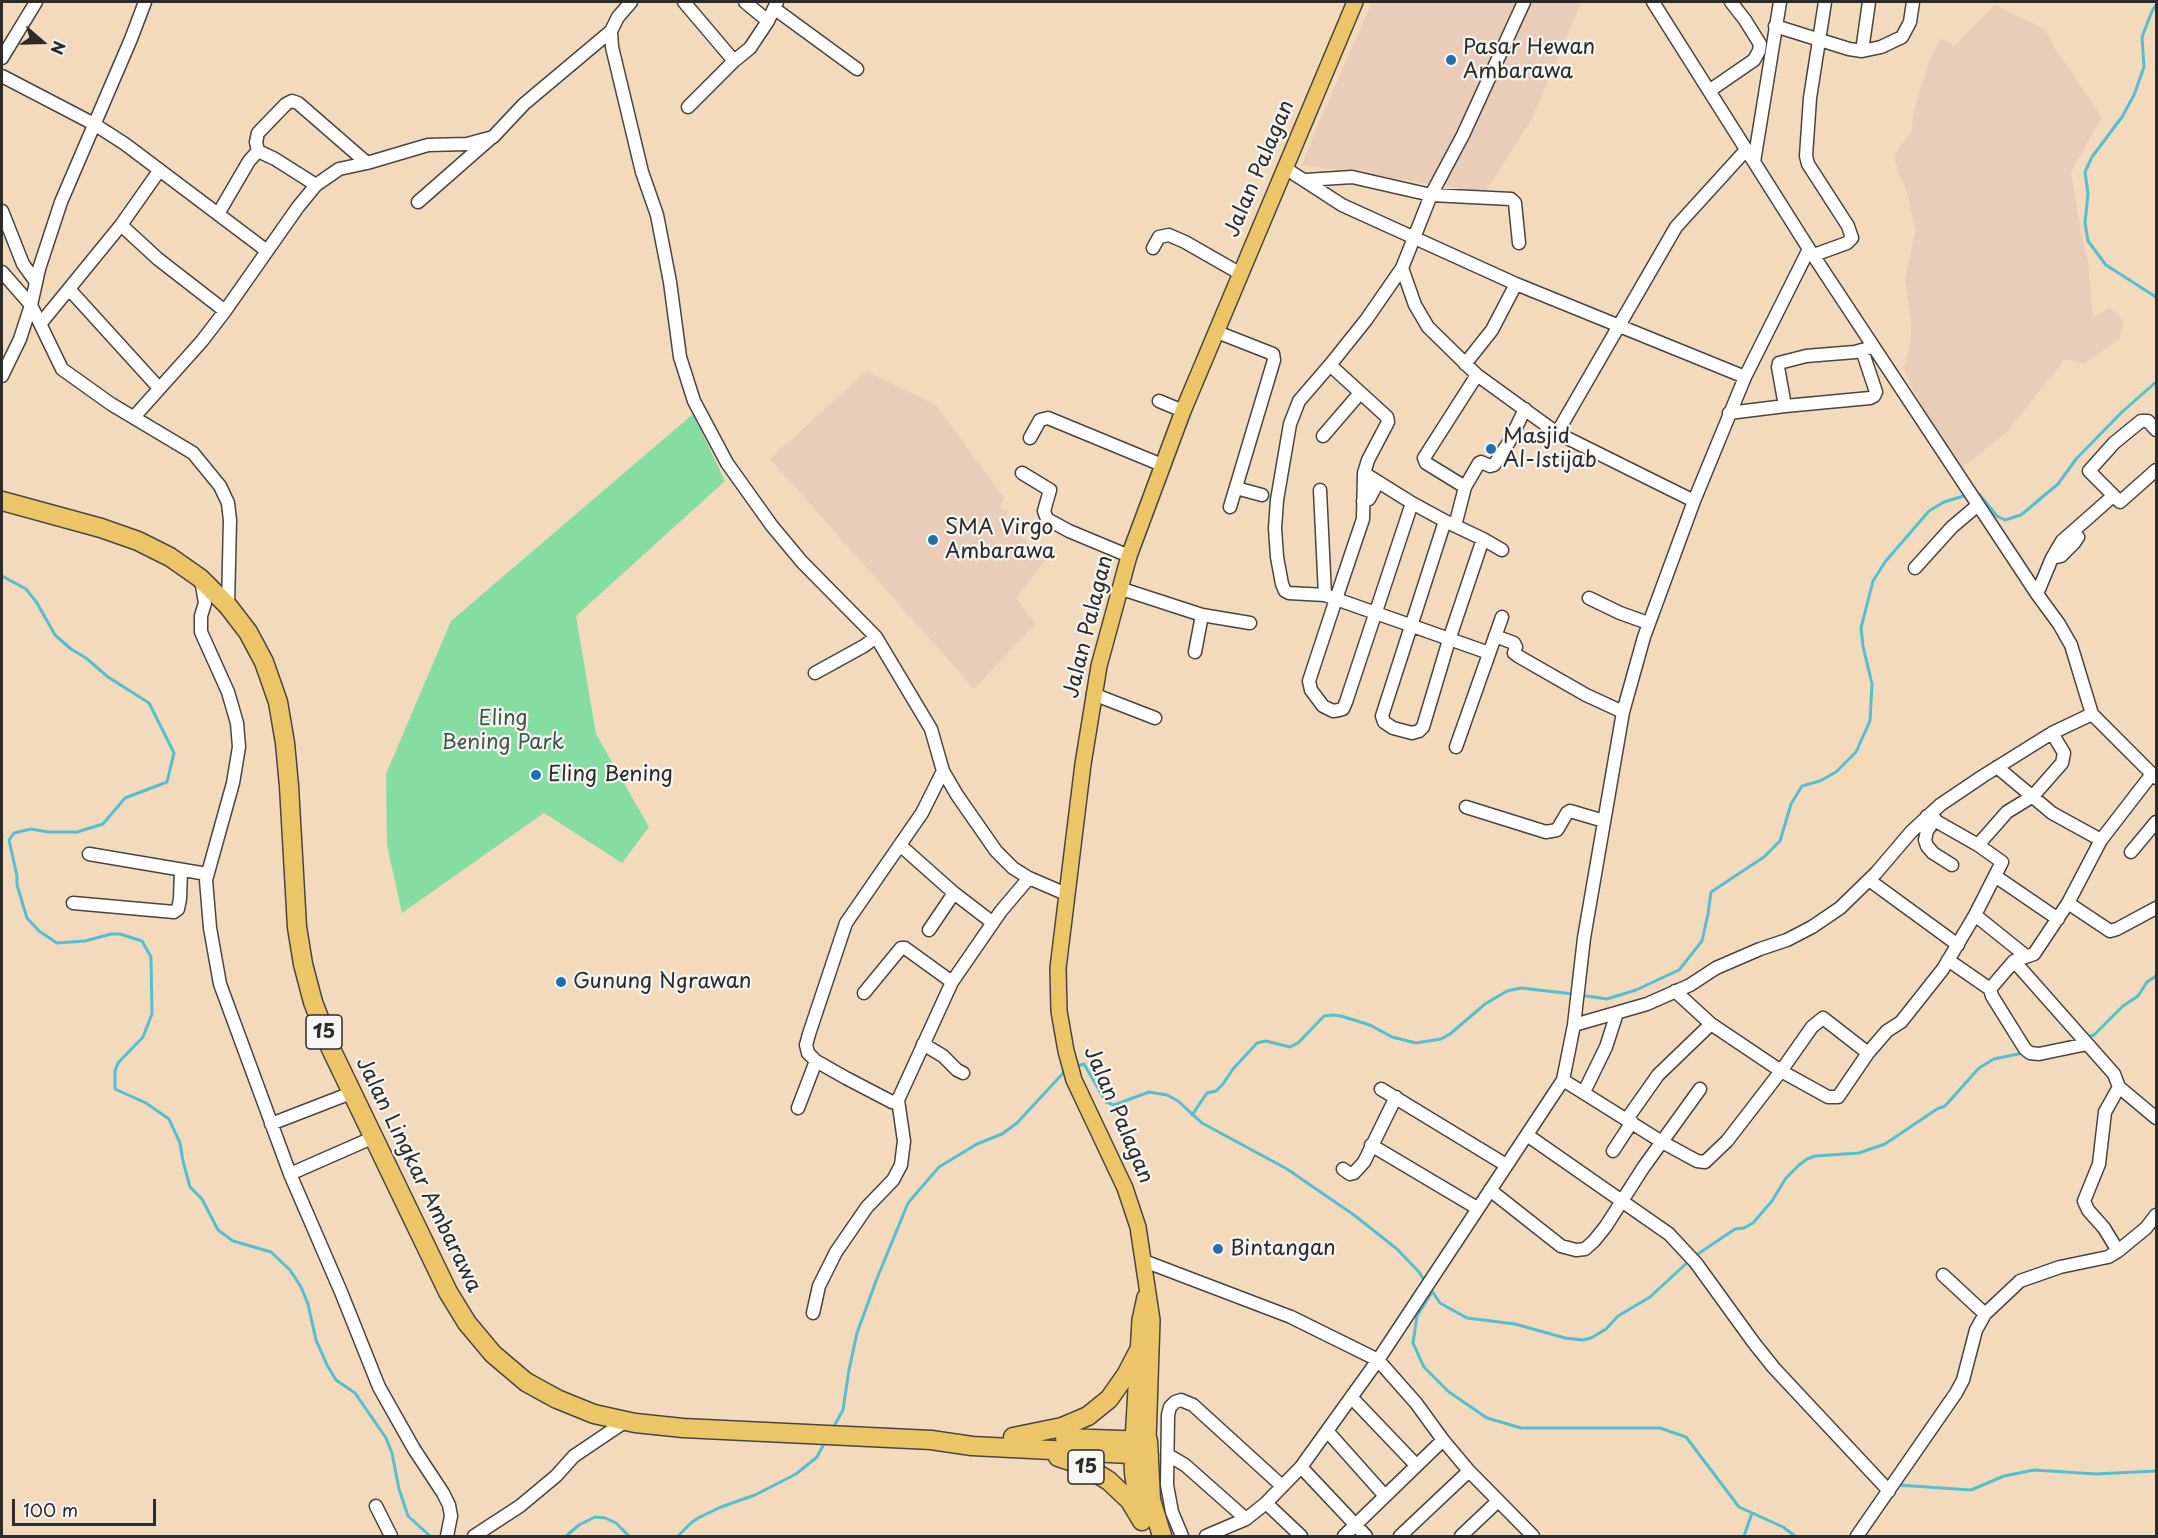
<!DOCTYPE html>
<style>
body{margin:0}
#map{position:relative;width:2158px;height:1538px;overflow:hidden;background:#f4dabc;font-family:"Playpen Sans",sans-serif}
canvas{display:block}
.frame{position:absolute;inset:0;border:3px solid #2b2b2b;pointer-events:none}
.north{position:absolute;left:12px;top:12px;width:60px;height:60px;-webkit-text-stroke:4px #f6f6f2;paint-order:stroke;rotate:110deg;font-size:16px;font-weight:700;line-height:24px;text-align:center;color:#2b2b2b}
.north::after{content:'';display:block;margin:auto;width:21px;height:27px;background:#2b2b2b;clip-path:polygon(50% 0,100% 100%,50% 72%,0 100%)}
.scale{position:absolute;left:12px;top:1499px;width:144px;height:27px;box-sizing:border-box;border:3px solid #2b2b2b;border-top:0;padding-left:8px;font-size:18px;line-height:21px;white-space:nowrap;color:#2b2b2b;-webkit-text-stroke:4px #f6f6f2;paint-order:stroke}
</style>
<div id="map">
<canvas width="2158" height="1538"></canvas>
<div class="frame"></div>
<div class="north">N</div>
<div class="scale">100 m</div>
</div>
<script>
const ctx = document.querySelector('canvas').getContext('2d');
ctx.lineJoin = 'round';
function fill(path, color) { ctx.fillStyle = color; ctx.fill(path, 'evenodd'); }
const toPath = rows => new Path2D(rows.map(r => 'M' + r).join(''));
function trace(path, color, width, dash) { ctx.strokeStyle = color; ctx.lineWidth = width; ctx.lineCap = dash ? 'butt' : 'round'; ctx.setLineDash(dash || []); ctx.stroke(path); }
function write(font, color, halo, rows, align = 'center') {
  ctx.font = font + ' "Playpen Sans",sans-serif'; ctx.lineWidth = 4.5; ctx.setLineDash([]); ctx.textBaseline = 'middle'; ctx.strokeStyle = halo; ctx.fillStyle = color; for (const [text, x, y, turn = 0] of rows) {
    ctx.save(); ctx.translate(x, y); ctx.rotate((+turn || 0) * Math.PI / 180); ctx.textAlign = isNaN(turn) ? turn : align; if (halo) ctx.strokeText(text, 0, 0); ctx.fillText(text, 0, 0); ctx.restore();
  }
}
const built = toPath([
 [1372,2,1581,2,1532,119,1485,192,1302,165,1314,134],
 [1995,5,2045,29,2054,47,2102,117,2071,172,2081,232,2088,261,2093,318,2110,307,2124,322,2119,339,2084,364,2065,359,2006,433,1962,468,1918,400,1903,368,1910,347,1911,322,1905,280,1915,231,1908,195,1898,173,1894,156,1900,146,1911,132,1914,109,1929,62,1941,38,1954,46],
 [866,371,936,405,1004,498,1000,507,1008,511,1004,522,1046,559,1016,598,1036,624,974,689,770,459]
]);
const green = toPath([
 [693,414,725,481,576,616,596,734,649,827,622,863,544,813,402,913,387,845,386,774,451,621]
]);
const stream = toPath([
 [2156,5,2152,11,2142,37,2144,67,2134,95,2122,117,2092,157,2085,172,2088,194,2085,223,2088,241,2106,265,2156,297],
 [1977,494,1979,494,1997,516,2005,520,2021,515,2058,484,2076,459,2122,412,2156,382],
 [2,576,26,589,37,603,55,635,71,649,86,658,108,677,149,703,174,753,167,782,125,798,103,824,77,832,48,832,31,829,14,833,9,840,17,876,17,885,27,918,39,931,57,943,85,941,111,934,120,934,142,941,151,957,152,1014,143,1037,118,1063,115,1071,115,1089,146,1103,169,1119,180,1143,183,1161,190,1187,202,1199,218,1230,233,1241,271,1252,290,1270,301,1287,308,1304,316,1340,327,1365,336,1380,355,1393,386,1438,392,1453,399,1489,408,1516,430,1536],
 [1580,995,1607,999,1636,990,1679,970,1702,941,1708,914,1711,892,1764,857,1780,841,1791,804,1802,786,1820,781,1836,772,1856,752,1870,721,1872,684,1863,646,1861,628,1873,581,1885,562,1929,511,1944,502,1967,495],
 [2087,1037,2094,1035,2123,1006,2138,996,2147,982,2156,976],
 [1075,1067,1084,1064,1106,1102,1114,1105,1149,1092,1167,1095,1178,1101,1202,1123,1287,1169,1354,1215,1397,1249,1419,1272,1426,1283],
 [1192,1115,1207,1093,1216,1091,1223,1084,1233,1069,1257,1043,1266,1041,1290,1047,1298,1043,1324,1016,1333,1015,1341,1016,1370,1025,1392,1037,1416,1043,1441,1039,1450,1034,1485,1004,1507,991,1521,988,1573,994],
 [1695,1256,1735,1229,1744,1228,1753,1223,1772,1201,1786,1178,1799,1165,1807,1159,1815,1156,1859,1153,1885,1144,1937,1109,1945,1106,1979,1068,1994,1059,2023,1053],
 [1430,1288,1440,1303,1467,1318,1515,1324,1565,1338,1583,1340,1591,1338,1606,1329,1618,1316,1650,1297,1690,1260],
 [1432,1292,1417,1316,1413,1343,1424,1367,1449,1392,1487,1418,1521,1428,1660,1428,1686,1437,1739,1507,1783,1527,1795,1536],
 [833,1428,843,1410,849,1370,857,1333,876,1281,908,1203,939,1167,977,1144,1002,1134,1017,1123,1066,1070],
 [1898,1485,1971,1490,2004,1476,2034,1470,2096,1474,2156,1471],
 [566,1536,579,1525,595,1517,605,1518,616,1523,629,1536],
 [678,1536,691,1523,698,1518,721,1507,755,1495,796,1474,817,1457,825,1442],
 [1744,1536,1752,1513]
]);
const minor = toPath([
 [631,2,618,17,611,31,612,47,642,172,657,215,670,282,680,357,694,401,727,463,772,526,802,562,876,637,931,729,943,771,957,795,996,851,1013,868,1029,878,1066,894],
 [684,2,734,61],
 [745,2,768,21],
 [1653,2,1809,249,2037,594,2059,624,2071,645,2092,714,2156,778],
 [775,9,857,69],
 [1775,26,1849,49,1862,51,1869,2],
 [1862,51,1881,47,1902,37,1910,22,1913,2],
 [2,58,36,2],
 [2,76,94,124,125,144,267,251],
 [1709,91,1754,60,1759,51,1760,44,1745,20,1731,2],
 [688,107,734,61,750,48,768,21,777,2],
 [258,151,256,142,258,133,286,104,292,101,298,103,367,163],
 [1754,162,1780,2],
 [1285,168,1342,205,1516,284,1745,377,1809,249],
 [1306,180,1352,177,1431,195,1511,199,1515,203,1519,243],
 [418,202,491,138],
 [2,211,23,264,36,282],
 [218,214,249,161,258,151,275,159,316,185],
 [121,225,158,259,225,311],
 [1153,248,1159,237,1169,235,1185,242,1241,274],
 [1814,255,1847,243,1852,238,1848,226,1808,164,1806,156,1810,98,1825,2],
 [1402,268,1415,305,1428,327,1477,375,1557,433,1676,227,1746,150],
 [2,272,31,305,62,369,111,404,193,453,220,486,228,503,230,520,228,606],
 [69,289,159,388],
 [41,323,121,225,159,171],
 [1217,332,1273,354,1274,360,1230,507],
 [1465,364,1492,330,1516,284],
 [2,376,20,339,31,305,39,269,61,202,131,39,145,2],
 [1159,401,1183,411],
 [1785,406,1870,398,1874,396,1876,392,1862,350],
 [1729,413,1785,406,1778,367,1779,363,1806,356,1855,352,1873,347],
 [134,417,202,341,225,311,298,207,316,185,339,169,367,163,428,145,467,144,493,137,524,104,611,31],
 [2156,430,2148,421,2141,421,2114,443,2089,471,2120,502,2156,470],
 [1557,433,1694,501,1745,377],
 [1323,436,1360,393],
 [1030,438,1040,420,1048,418,1162,465],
 [1022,473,1050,490,1044,511,1047,519,1069,531,1129,556],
 [1465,487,1426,463,1424,458,1477,375],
 [1236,488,1262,495],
 [1320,490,1325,595,1336,599,1309,681,1311,690,1323,706,1333,711,1339,710,1343,709,1346,702,1412,503,1364,473],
 [1363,501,1369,499,1378,482],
 [1412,503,1445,521,1382,716,1384,722,1393,728,1412,733,1419,731,1423,727,1449,640,1483,539,1445,521],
 [1455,526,1465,487,1479,463,1481,462,1490,466,1494,465,1509,442,1525,409],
 [1483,539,1502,550],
 [2052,558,2061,556,2074,543,2078,537,2073,532],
 [1915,568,1952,527,1978,505],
 [201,579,205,603,201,616,201,632,228,692,237,723,239,747,233,783,206,880,210,928,220,984,290,1174,341,1292,379,1387,414,1449,443,1493,449,1505,451,1516,447,1536],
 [1119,588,1202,615,1250,623],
 [2037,594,2052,558,2062,541,2113,496],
 [1325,595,1289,593,1285,591,1282,584,1277,557,1275,528,1277,500,1290,424,1299,401,1330,365],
 [1589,598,1620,613,1648,623],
 [1495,636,1514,643,1516,647,1514,653,1518,656,1586,695,1623,712],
 [1195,652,1202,615],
 [1489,653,1336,599,1363,519,1364,473,1368,460,1388,422,1387,417,1330,365,1366,320,1402,268,1431,195,1463,135,1524,2],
 [815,673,864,646,876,637],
 [1093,694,1155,718],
 [1456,747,1502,617],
 [1997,767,2052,813,2101,840],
 [943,771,922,813,846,923,809,1034,806,1045,808,1053,816,1061,846,1078,892,1102,898,1100,952,982,1001,911,1029,878],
 [1466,807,1546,832,1557,830,1567,813,1570,811,1604,821],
 [1927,816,1978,845,2007,812,2033,796,2062,763,2064,753,2052,733],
 [1935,819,1927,831,1925,840,1927,846,1933,853,1952,865],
 [901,846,954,893,993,923],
 [2131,852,2156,822],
 [89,854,207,874],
 [1995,876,2058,919],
 [1869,880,1958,945],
 [73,903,174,912,178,909,180,899,181,870],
 [2068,903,2110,931,2117,929,2156,908],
 [1975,915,2026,956],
 [929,930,954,893],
 [1948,960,1990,989,2014,961,2034,954,2068,903,2101,840,2152,774],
 [2014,961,2114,1074,2119,1087,2105,1112,2099,1164,2084,1201,2088,1210,2104,1228,2118,1251,2146,1228,2156,1215],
 [1990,989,1992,996,2025,1049,2030,1053,2039,1054,2087,1044],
 [1675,991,1711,1024],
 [864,993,901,948,905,948,952,982],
 [1574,1025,1647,1004,1690,985,1716,968,1760,949,1787,940,1812,927,1840,908,1876,873,1911,832,1940,805,1983,776,2052,733,2092,714],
 [923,1044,943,1056,957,1070,963,1073],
 [1563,1080,1662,1142,1697,1161,1705,1162,1727,1141,1781,1071,1828,1097,1838,1097,1868,1053,1887,1031,1901,1022,1943,969,1975,915,2002,862,1978,845],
 [2119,1087,2156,1118],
 [1381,1089,1506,1165],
 [1584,1092,1606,1047,1617,1013],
 [798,1108,816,1061],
 [1627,1119,1658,1075,1711,1024,1781,1071,1812,1027,1823,1018,1868,1053],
 [271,1124,351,1093],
 [1527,1135,1669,1234,1696,1263,1754,1343,1774,1368,1889,1491],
 [1371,1145,1477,1208],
 [1613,1151,1632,1122],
 [1343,1169,1350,1174,1354,1173,1364,1162,1396,1097],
 [290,1174,372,1138],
 [1490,1190,1561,1246,1576,1250,1585,1249,1594,1241,1606,1226,1643,1168,1700,1089],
 [1144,1261,1291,1317,1378,1360,1563,1080,1574,1025,1584,938,1623,712,1644,637,1694,501],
 [1943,1275,1985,1314],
 [813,1313,819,1286,836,1252,867,1207,893,1180,901,1165,904,1141,898,1100],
 [1352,1398,1416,1465],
 [1328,1432,1385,1496],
 [1168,1455,1185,1465,1246,1519],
 [1301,1467,1366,1536],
 [1266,1503,1301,1536],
 [376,1506,391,1536],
 [474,1536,520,1506,556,1476,574,1456,626,1421],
 [1182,1536,1172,1512,1167,1485,1168,1415,1170,1407,1175,1402,1181,1400,1193,1405,1282,1486],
 [1206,1536,1246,1519,1266,1503,1301,1467,1378,1360,1416,1403,1443,1440],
 [1344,1536,1443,1440,1469,1471,1533,1536],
 [1400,1536,1469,1471],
 [1461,1536,1498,1501],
 [1857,1536,1956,1393,1963,1380,1976,1330,1985,1314,2020,1281,2060,1267,2108,1257,2118,1251]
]);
const major = toPath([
 [1133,1441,1140,1320,1145,1297],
 [1148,1441,1152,1320,1138,1227,1125,1188,1074,1080,1066,1051,1059,1011,1058,968,1083,764,1099,666,1129,556,1183,411,1355,2]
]);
const highway = toPath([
 [2,501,101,528,138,541,170,557,200,578,228,606,248,632,264,662,278,702,285,743,289,786,297,927,303,964,313,1002,331,1049,448,1292,467,1323,493,1354,526,1382,557,1399,594,1414,635,1423,683,1428,931,1440,972,1446,1149,1455],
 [1013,1437,1062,1427,1088,1416,1109,1399,1126,1375,1138,1352],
 [1065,1438,1148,1441,1151,1500,1162,1536],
 [1133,1442,1134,1473,1140,1513],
 [1058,1457,1085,1466,1109,1481,1130,1501,1142,1521]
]);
const markers = [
 [1451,60,6,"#1f6fb2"],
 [1491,449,6,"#1f6fb2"],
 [933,540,6,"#1f6fb2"],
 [536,775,6,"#1f6fb2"],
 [561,982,6,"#1f6fb2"],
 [1218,1249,6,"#1f6fb2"]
];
const shields = [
 [324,1032,36],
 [1086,1467,36]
];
const shieldNames = [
 ["15",324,1032],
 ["15",1086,1467]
];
const poiNames = [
 ["Pasar Hewan",1463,48],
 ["Ambarawa",1463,72],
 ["Masjid",1503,437],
 ["Al-Istijab",1503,461],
 ["SMA Virgo",945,528],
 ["Ambarawa",945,552],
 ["Eling Bening",548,775],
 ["Gunung Ngrawan",573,982],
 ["Bintangan",1230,1249]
];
const streetNames = [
 ["Jalan Palagan",1260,169,-67],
 ["Jalan Palagan",1089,627,-76],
 ["Jalan Palagan",1118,1115,67],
 ["Jalan Lingkar Ambarawa",418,1175,64]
];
const parkNames = [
 ["Eling",503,719],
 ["Bening Park",503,743]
];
fill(built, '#eacdb8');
fill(green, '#85dda1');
trace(stream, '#54c0cf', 3);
trace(minor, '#494541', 15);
trace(major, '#494541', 18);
trace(highway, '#494541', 21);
trace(minor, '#fff', 12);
trace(major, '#ecc569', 15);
trace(highway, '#ecc569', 18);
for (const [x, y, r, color] of markers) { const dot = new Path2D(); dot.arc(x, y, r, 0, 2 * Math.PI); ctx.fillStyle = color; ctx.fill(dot); trace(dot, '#f6f6f2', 2); }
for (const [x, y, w] of shields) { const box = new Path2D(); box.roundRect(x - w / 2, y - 17, w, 34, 4.5); ctx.fillStyle = '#f6f6f2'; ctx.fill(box); trace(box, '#2b2b2b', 1.5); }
write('bold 20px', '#2b2b2b', null, shieldNames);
write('21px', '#2b2b2b', '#f6f6f2', poiNames, 'left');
write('21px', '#2b2b2b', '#f6f6f2', streetNames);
write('21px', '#425848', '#f6f6f2', parkNames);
</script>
